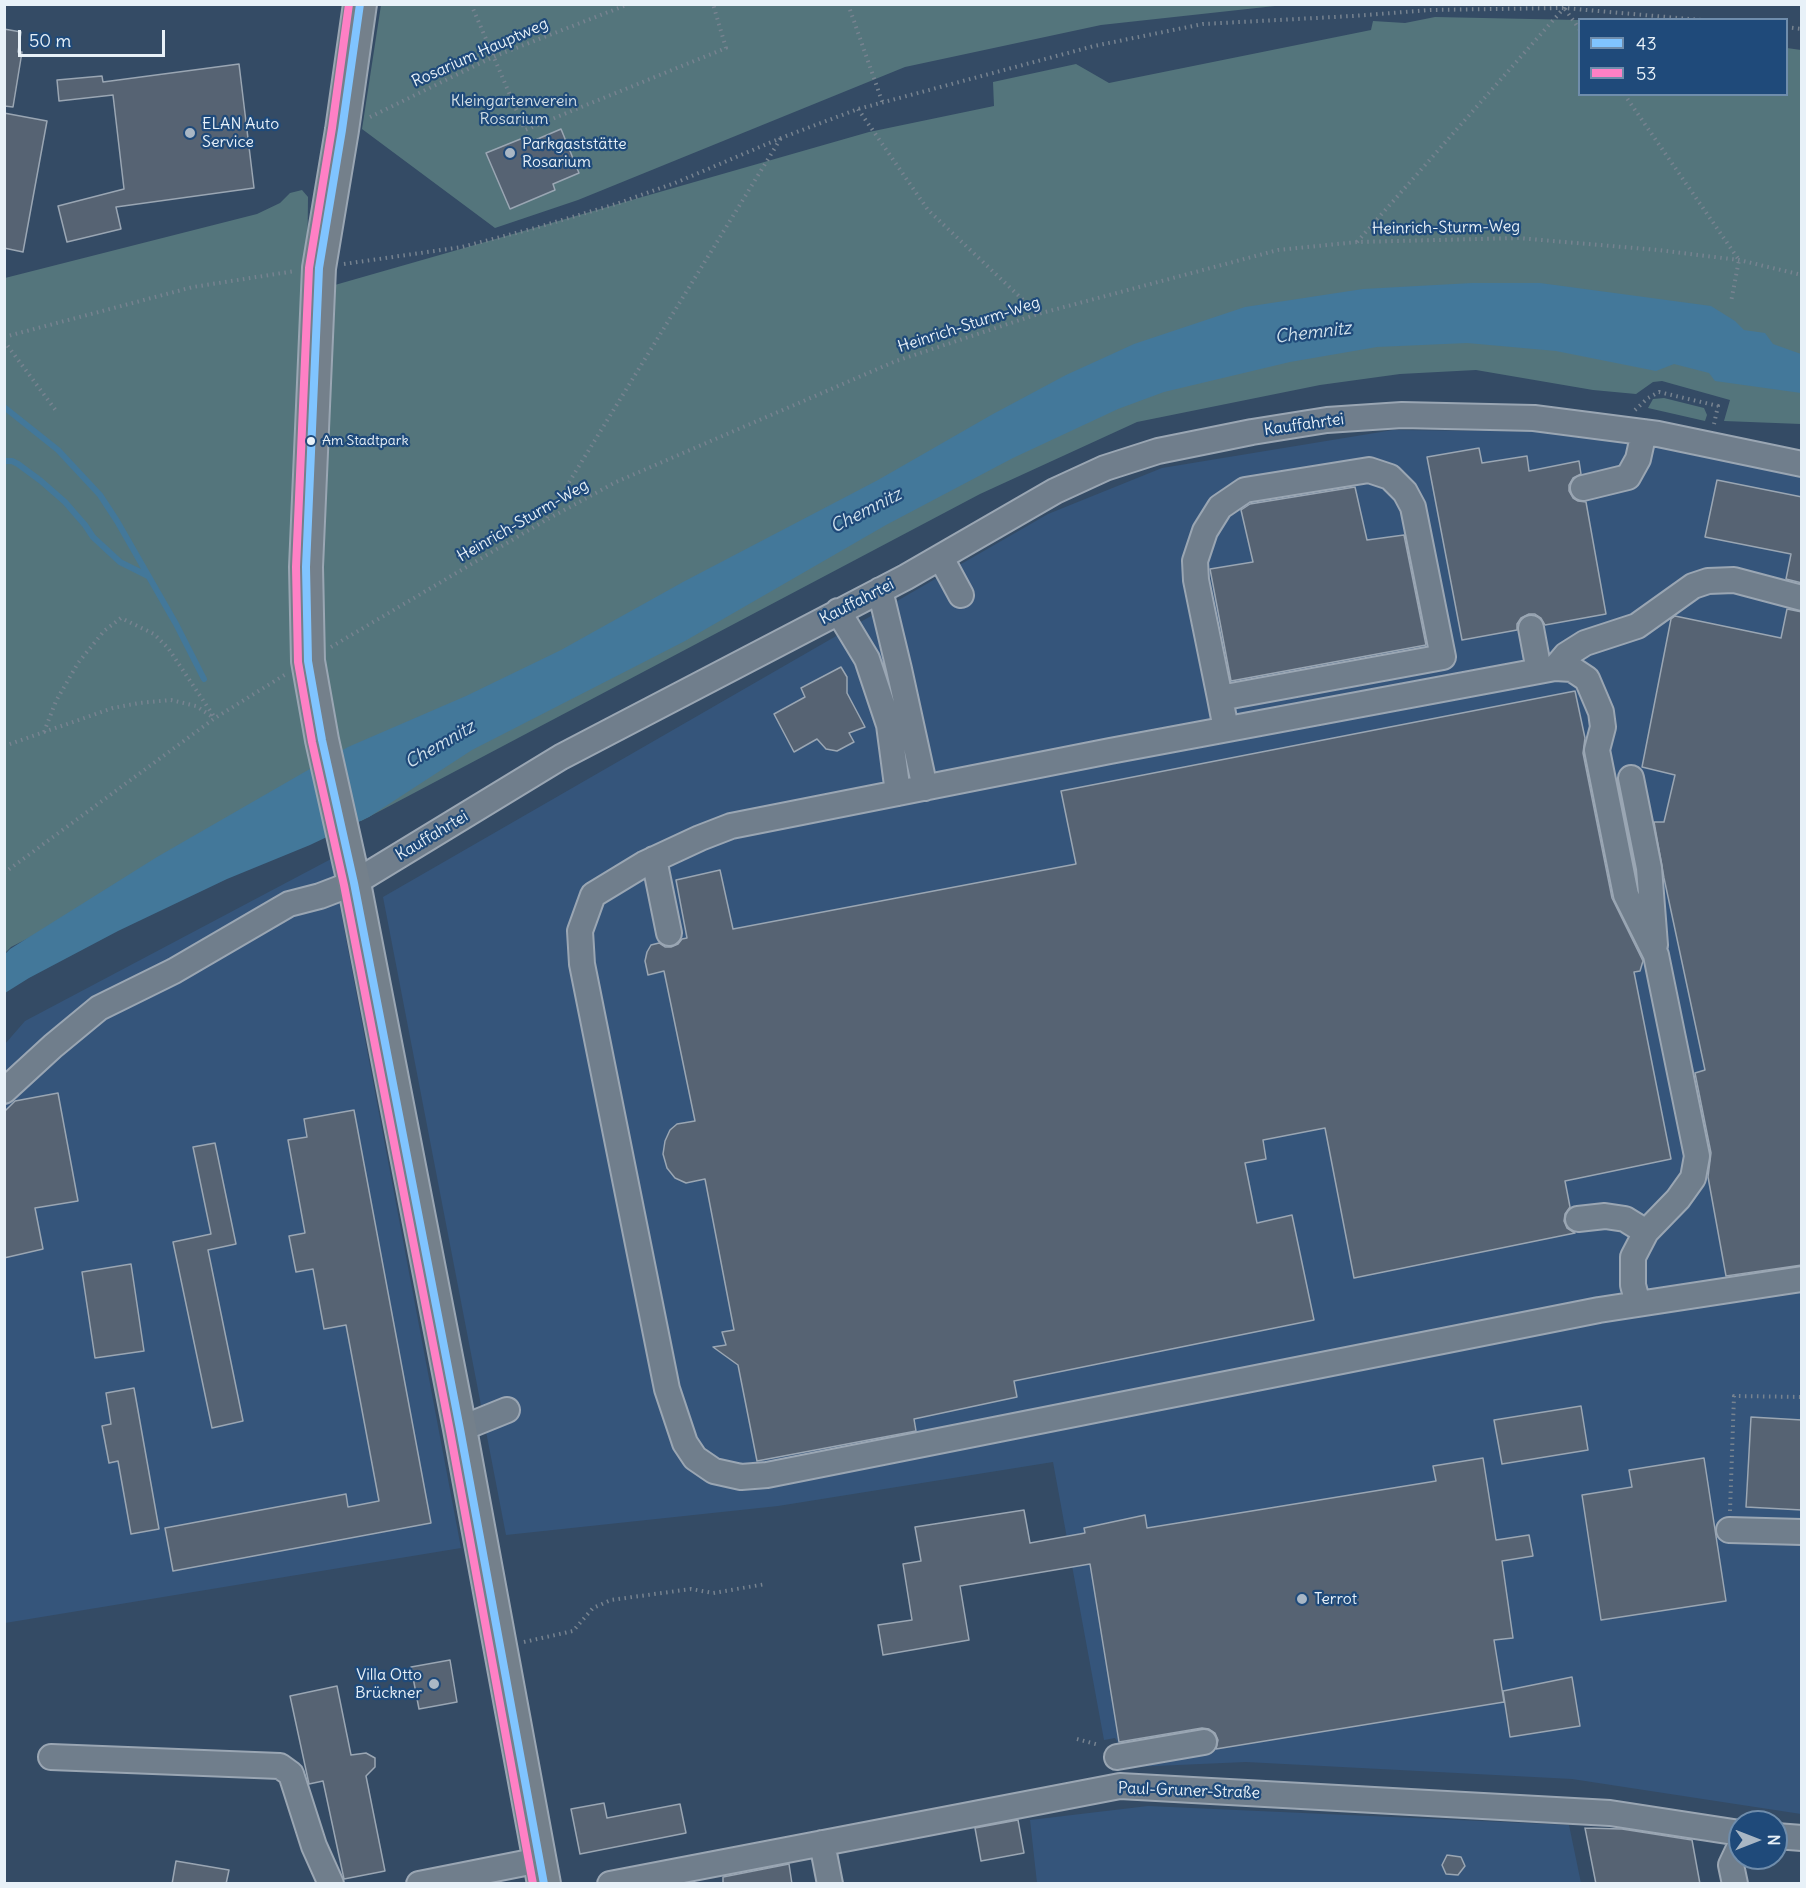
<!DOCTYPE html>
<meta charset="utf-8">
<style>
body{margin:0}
#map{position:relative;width:1806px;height:1888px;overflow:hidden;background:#344b65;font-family:Delius,sans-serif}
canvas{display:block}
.frame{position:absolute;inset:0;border:6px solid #e8f1f8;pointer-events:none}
.legend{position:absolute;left:1578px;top:18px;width:210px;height:78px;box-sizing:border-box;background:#1f4a7a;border:2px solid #6f8dac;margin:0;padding:8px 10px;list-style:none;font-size:18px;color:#e8f1f8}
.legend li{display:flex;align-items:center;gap:12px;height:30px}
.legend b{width:30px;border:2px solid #6f8dac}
.north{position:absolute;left:1728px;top:1810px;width:60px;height:60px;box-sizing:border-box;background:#1f4a7a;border:2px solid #6f8dac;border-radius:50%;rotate:90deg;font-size:16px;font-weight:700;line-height:24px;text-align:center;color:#e8f1f8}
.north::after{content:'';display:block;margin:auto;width:21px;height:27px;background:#a9b7c5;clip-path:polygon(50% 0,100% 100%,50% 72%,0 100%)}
.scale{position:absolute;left:18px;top:30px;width:147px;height:27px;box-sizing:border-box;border:3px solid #e8f1f8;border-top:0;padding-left:8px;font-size:18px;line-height:21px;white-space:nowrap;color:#e8f1f8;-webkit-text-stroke:4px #1f4a7a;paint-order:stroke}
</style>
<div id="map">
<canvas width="1806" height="1888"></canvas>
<div class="frame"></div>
<ul class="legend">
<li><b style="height:8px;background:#80c4ff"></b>43</li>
<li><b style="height:8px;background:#ff80c5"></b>53</li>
</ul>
<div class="north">N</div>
<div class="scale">50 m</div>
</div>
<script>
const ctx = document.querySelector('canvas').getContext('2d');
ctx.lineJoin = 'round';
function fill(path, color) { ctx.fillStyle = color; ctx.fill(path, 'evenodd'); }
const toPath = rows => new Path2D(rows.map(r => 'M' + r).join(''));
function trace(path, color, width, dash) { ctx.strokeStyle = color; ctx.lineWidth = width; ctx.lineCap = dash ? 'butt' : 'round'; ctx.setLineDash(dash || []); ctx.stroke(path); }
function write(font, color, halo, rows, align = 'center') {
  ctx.font = font + ' Delius,sans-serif'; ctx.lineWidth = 4.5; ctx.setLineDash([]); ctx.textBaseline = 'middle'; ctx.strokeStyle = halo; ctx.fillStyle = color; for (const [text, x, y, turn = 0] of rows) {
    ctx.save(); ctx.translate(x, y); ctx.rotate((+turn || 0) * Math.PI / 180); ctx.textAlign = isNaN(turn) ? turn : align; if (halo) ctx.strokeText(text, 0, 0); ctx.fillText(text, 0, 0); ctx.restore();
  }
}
const built = toPath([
 [1393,430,1579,432,1801,471,1801,1814,1572,1779,1246,1762,1132,1767,1125,1744,1118,1743,1115,1738,1104,1740,1053,1462,778,1506,506,1535,383,897,1048,514,1162,468],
 [331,859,461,1548,5,1623,5,1044,25,1021],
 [1148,1806,1569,1825,1581,1883,1037,1883,1030,1820]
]);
const green = toPath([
 [381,5,1284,5,1101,25,905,67,578,200,495,228,362,129],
 [1435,17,1579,20,1580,94,1786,94,1787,48,1801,50,1801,424,1724,421,1730,400,1662,381,1653,382,1636,394,1593,390,1476,370,1400,374,1320,385,1137,422,980,494,361,821,318,791,11,947,5,953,5,278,257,214,280,203,290,193,302,190,308,197,307,293,869,132,994,106,993,82,1076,64,1109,83,1371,30,1373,21,1405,23],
 [1664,398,1704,408,1707,415,1705,421,1648,408,1653,399]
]);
const water = toPath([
 [1472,283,1540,283,1711,306,1735,321,1744,330,1765,333,1773,344,1801,354,1801,393,1715,381,1709,373,1674,364,1656,371,1556,351,1467,343,1377,347,1290,362,1164,392,1118,409,1013,458,886,525,685,641,472,750,369,817,310,845,227,879,118,931,29,978,5,993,5,954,10,949,157,857,348,747,466,696,561,650,683,582,878,480,993,414,1066,375,1134,344,1245,307,1363,289]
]);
const stream = toPath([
 [4,407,58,450,100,495,117,521,176,624,204,679],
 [4,461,12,461,18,464,41,481,65,502,85,525,93,537,120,562,148,576]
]);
const building = toPath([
 [4,29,21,32,18,52,22,52,13,107,4,106,4,29],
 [239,64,254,188,116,207,121,229,67,242,58,206,124,189,113,95,59,101,57,80,102,76,103,82,239,64],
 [4,113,47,121,23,252,4,248,4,113],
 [561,129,579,173,553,184,555,190,510,209,486,153,523,138,526,144,561,129],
 [1479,448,1482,463,1527,456,1529,471,1579,461,1581,474,1573,478,1569,485,1569,491,1573,498,1578,501,1586,502,1606,614,1545,625,1541,618,1535,614,1529,614,1521,618,1517,624,1517,630,1462,640,1427,457,1479,448],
 [1717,480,1802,497,1802,583,1786,579,1791,554,1705,537,1717,480],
 [1355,487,1367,540,1404,535,1426,645,1231,681,1210,569,1253,562,1241,510,1250,504,1355,487],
 [1787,609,1802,612,1802,1265,1726,1276,1708,1177,1711,1153,1695,1073,1705,1070,1664,878,1654,822,1664,822,1675,775,1642,767,1671,619,1675,616,1781,638,1787,609],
 [841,667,847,677,847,693,865,727,849,733,854,742,837,751,826,749,817,739,794,752,774,714,805,697,801,688,841,667],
 [1575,691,1585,738,1583,753,1612,898,1643,961,1640,971,1634,972,1671,1159,1565,1181,1570,1207,1565,1214,1564,1221,1567,1228,1575,1233,1354,1278,1325,1128,1263,1140,1266,1159,1245,1163,1257,1223,1292,1215,1314,1320,1014,1381,1017,1397,914,1419,916,1431,757,1461,738,1365,713,1347,726,1345,722,1332,734,1330,705,1179,686,1183,675,1178,667,1168,663,1154,665,1141,670,1130,677,1124,695,1121,664,971,648,975,645,961,647,952,651,945,659,943,665,947,671,947,678,944,682,939,687,938,676,880,720,870,733,929,1076,864,1061,791,1575,691],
 [58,1093,78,1201,35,1208,43,1249,4,1258,4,1112,15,1101,58,1093],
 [354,1110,431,1523,173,1571,165,1528,346,1494,348,1507,379,1501,346,1325,324,1329,313,1269,296,1272,289,1236,305,1233,288,1140,307,1137,304,1119,354,1110],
 [215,1143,236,1244,208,1250,243,1421,212,1428,173,1242,211,1234,193,1147,215,1143],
 [131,1264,144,1351,95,1358,82,1272,131,1264],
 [134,1388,159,1529,131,1534,118,1461,109,1463,102,1426,111,1424,106,1393,134,1388],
 [1581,1406,1588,1450,1502,1464,1494,1420,1581,1406],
 [1751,1417,1802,1420,1802,1510,1746,1507,1751,1417],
 [1483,1458,1496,1540,1529,1535,1533,1556,1502,1561,1513,1638,1494,1640,1504,1702,1216,1749,1218,1740,1215,1733,1209,1729,1202,1728,1119,1742,1090,1564,960,1586,969,1640,883,1655,878,1625,912,1620,903,1564,921,1561,915,1527,1024,1510,1030,1543,1085,1533,1084,1528,1145,1515,1147,1528,1436,1481,1433,1466,1483,1458],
 [1704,1458,1726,1601,1601,1620,1582,1495,1632,1487,1629,1470,1704,1458],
 [450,1660,457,1702,419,1709,411,1667,450,1660],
 [1572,1677,1580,1726,1510,1737,1503,1691,1572,1677],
 [337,1686,351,1755,366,1753,375,1758,375,1767,366,1776,385,1871,344,1879,323,1781,309,1784,290,1696,337,1686],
 [604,1803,607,1818,680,1804,686,1833,580,1854,571,1809,604,1803],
 [1018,1820,1024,1853,981,1861,975,1828,1018,1820],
 [1585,1828,1622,1829,1692,1840,1700,1884,1596,1884,1585,1828],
 [1447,1855,1461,1857,1465,1866,1458,1875,1446,1874,1442,1865,1447,1855],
 [176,1861,229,1870,226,1884,172,1884,176,1861],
 [789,1864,792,1884,723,1884,723,1877,789,1864]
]);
const path = toPath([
 [471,4,525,130,726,48,713,4],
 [848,4,883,104],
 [1565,9,1580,30],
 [1786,27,1802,29],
 [1624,94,1739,260,1731,302],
 [858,109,928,210,1038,314],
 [370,117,493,57,629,4],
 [1357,242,1564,8,1565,4],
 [344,264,462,247,535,228,616,204,675,183,781,138,858,109,1094,46,1203,24,1353,16,1430,10,1564,8,1701,20],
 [4,337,193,287,295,271],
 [4,341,57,412],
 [1635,410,1648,398,1659,392,1718,406,1714,424],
 [547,518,781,138],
 [331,647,546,520,616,482,896,361,1038,314,1278,250,1357,242,1518,238,1658,250,1739,260,1802,275],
 [44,732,56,701,78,663,104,631,121,618,154,634,168,648,215,718],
 [4,746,113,708,139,703,171,700,196,706,211,716],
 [4,873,215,718,286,674],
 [1730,1511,1734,1396,1802,1397],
 [524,1642,573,1631,593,1608,611,1600,691,1589,713,1593,766,1584],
 [1077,1739,1099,1745]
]);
const minor = toPath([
 [1583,488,1628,477,1638,459,1644,432],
 [941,558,961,595],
 [880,590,899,669,925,788],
 [838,611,867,659,889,725,898,793],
 [1531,628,1539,671],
 [1555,668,1566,655,1585,643,1637,626,1693,586,1708,581,1734,580,1802,598],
 [1220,698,1443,657,1413,507,1405,492,1390,477,1369,470,1245,490,1220,507,1205,531,1195,561,1196,580,1220,698,1226,729],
 [1631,778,1649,868,1655,945],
 [654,859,669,933],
 [4,1091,53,1046,99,1008,174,971,289,904,320,896,354,883,561,757,906,577,1055,491,1105,468,1158,451,1252,432,1327,420,1402,415,1534,418,1658,434,1802,464],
 [1578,1219,1605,1216,1625,1219,1646,1232],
 [1638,1304,1633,1285,1633,1257,1646,1232,1678,1199,1693,1178,1697,1156,1656,955,1626,895,1597,750,1603,727,1601,712,1587,679,1572,669,1555,668,1539,671,1110,751,731,826,700,838,644,864,593,895,580,931,582,964,667,1389,685,1443,695,1458,714,1471,741,1477,767,1475,1599,1310,1638,1304,1782,1282,1802,1279],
 [460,1429,507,1410],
 [1729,1530,1802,1532],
 [51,1757,280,1766,291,1774,314,1846,331,1884],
 [1117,1757,1204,1742],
 [1776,1836,1802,1838],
 [822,1843,830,1884],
 [419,1884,540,1860],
 [610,1884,1120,1786,1610,1813,1740,1833],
 [1735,1884,1731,1865,1740,1846]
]);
const major = toPath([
 [360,4,342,130,319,268,306,567,308,661,322,740,354,883,460,1429,544,1884]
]);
const bus1 = toPath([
 [360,4,342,130,319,268,306,567,308,661,322,740,354,883,460,1429,544,1884]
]);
const bus2 = toPath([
 [349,4,332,128,309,268,296,567,298,662,312,742,344,885,450,1431,533,1884]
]);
const markers = [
 [190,133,6,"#a9b7c5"],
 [510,153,6,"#a9b7c5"],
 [311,441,5,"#e8f1f8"],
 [1302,1599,6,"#a9b7c5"],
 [434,1684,6,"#a9b7c5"]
];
const busNames = [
 ["Am Stadtpark",322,441]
];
const streetNames = [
 ["Rosarium Hauptweg",480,53,-24],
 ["Heinrich-Sturm-Weg",1446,228,-1],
 ["Heinrich-Sturm-Weg",969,325,-18],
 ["Kauffahrtei",1304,425,-8],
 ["Heinrich-Sturm-Weg",523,521,-30],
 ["Kauffahrtei",857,602,-27],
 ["Kauffahrtei",432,836,-31],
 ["Paul-Gruner-Straße",1189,1791,2]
];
const parkNames = [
 ["Kleingartenverein",514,101],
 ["Rosarium",514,119]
];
const poiNames = [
 ["ELAN Auto",202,124],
 ["Service",202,142],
 ["Parkgaststätte",522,144],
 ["Rosarium",522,162],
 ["Terrot",1314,1599],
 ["Villa Otto",422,1675,"right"],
 ["Brückner",422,1693,"right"]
];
const waterNames = [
 ["Chemnitz",1313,333,-7],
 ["Chemnitz",866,511,-27],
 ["Chemnitz",440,745,-30]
];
fill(built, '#35557b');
fill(green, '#54757c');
fill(water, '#43789a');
trace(stream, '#43789a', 6);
fill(building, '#566373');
trace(building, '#9aa6b3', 1.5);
trace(minor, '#9aa6b3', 28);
trace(major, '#9aa6b3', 36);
trace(path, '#778390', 4, [1.5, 4.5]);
trace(minor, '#707e8c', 24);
trace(major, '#74808b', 32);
trace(bus1, '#80c4ff', 8);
trace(bus2, '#ff80c5', 8);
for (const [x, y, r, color] of markers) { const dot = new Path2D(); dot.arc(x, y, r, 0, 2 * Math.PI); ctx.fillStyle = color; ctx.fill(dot); trace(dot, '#1f4a7a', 2); }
write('14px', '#e8f1f8', '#1f4a7a', busNames, 'left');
write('16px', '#e8f1f8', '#1f4a7a', streetNames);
write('16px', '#d3dfe6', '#1f4a7a', parkNames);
write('16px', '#e8f1f8', '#1f4a7a', poiNames, 'left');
write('italic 18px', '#d0e0eb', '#1f4a7a', waterNames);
</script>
